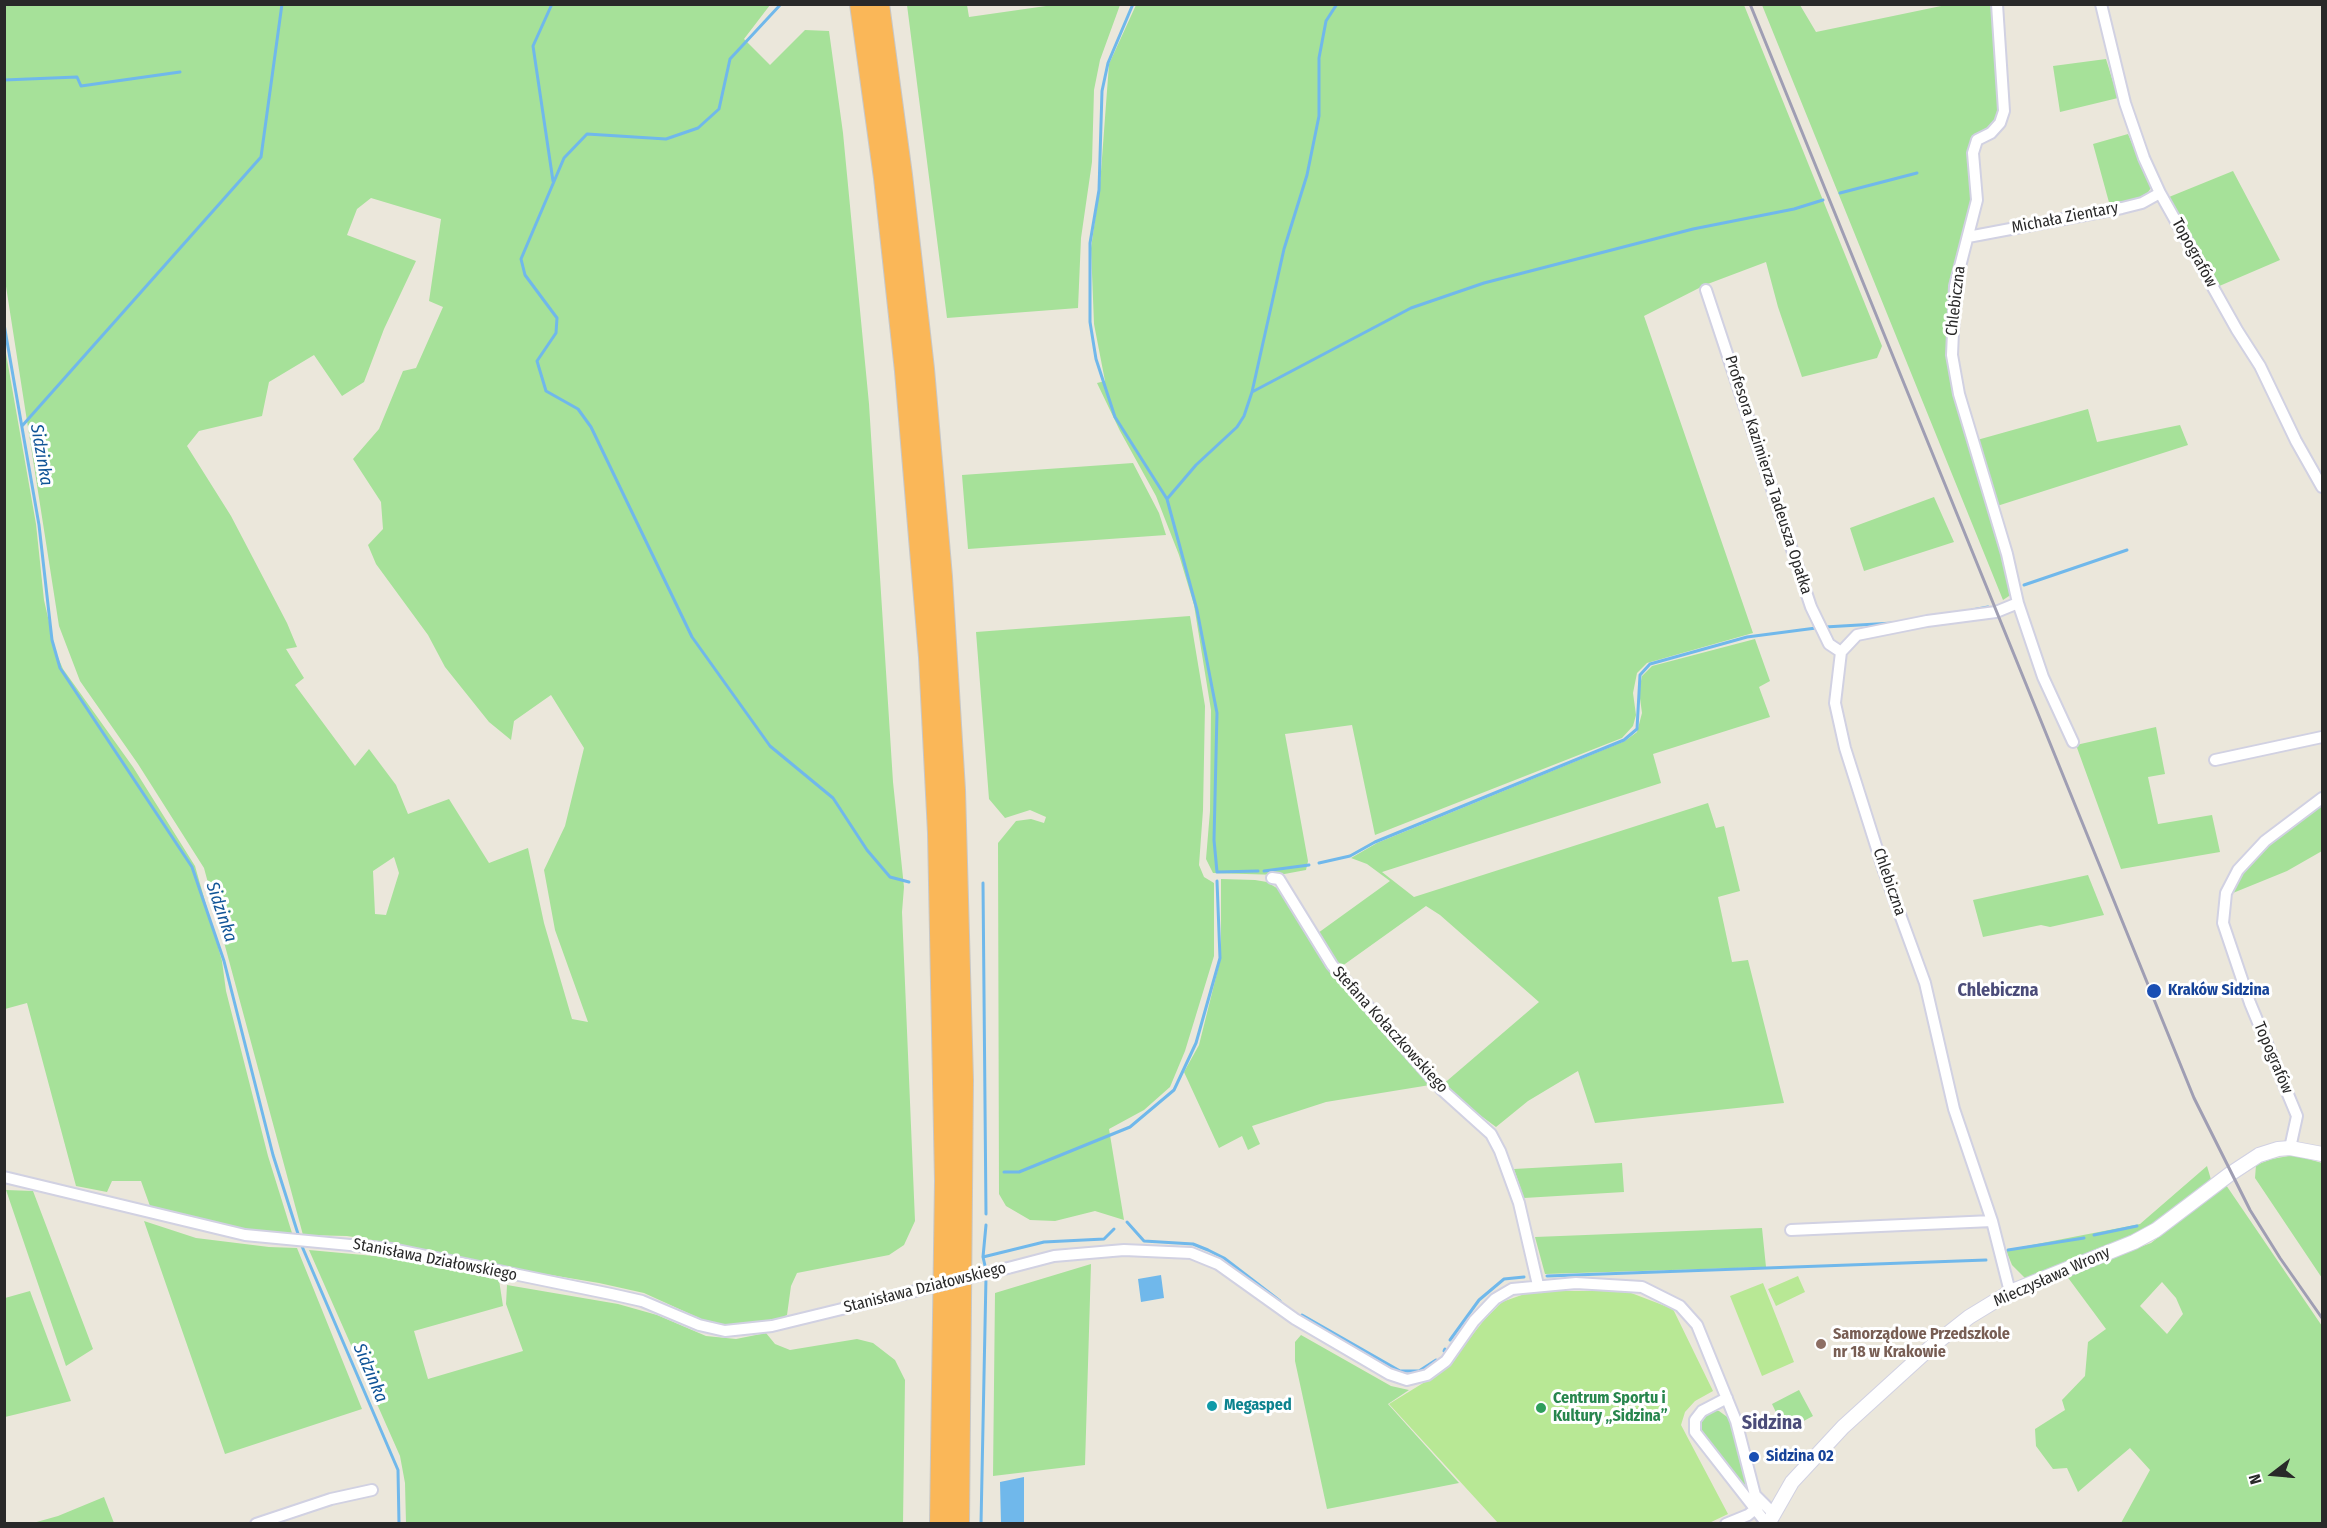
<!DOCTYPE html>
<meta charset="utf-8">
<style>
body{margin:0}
#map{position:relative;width:2327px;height:1528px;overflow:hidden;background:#ebe7db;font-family:"Fira Sans Condensed",sans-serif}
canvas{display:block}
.frame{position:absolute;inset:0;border:6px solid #292929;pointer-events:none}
.north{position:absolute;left:2243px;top:1444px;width:60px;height:60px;-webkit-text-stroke:4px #fff;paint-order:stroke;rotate:254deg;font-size:16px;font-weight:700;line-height:24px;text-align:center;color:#292929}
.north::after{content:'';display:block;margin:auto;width:21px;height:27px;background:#292929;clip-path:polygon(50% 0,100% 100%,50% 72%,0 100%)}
</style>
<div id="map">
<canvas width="2327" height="1528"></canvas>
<div class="frame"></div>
<div class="north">N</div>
</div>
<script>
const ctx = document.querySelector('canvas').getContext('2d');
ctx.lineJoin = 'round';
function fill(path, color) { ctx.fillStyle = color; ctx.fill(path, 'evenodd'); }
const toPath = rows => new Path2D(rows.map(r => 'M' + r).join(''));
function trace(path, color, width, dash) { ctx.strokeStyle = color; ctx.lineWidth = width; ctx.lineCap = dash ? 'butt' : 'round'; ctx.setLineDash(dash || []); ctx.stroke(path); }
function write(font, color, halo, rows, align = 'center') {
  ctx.font = font + ' "Fira Sans Condensed",sans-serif'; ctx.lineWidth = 6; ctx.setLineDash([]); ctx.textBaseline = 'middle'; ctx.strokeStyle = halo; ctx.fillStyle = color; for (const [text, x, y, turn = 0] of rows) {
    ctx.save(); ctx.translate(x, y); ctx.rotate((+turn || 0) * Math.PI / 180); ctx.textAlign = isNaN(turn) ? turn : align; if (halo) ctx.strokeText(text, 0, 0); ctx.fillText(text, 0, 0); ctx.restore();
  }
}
const green = toPath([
 [4,5,770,5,744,39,770,65,805,30,829,31,843,133,869,404,893,782,904,887,902,912,915,1221,904,1245,889,1255,797,1273,791,1286,787,1315,780,1319,726,1325,710,1323,644,1293,599,1283,521,1270,398,1244,347,1236,303,1235,204,868,138,764,80,681,59,626,5,280],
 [371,198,441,219,429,301,443,307,416,368,403,371,379,429,353,459,381,502,383,529,368,545,376,564,428,635,445,667,489,722,511,740,514,721,551,695,584,748,565,826,544,870,555,930,588,1022,572,1019,544,923,528,848,489,863,449,799,408,814,396,785,369,749,355,766,295,685,304,678,286,649,297,647,287,623,231,516,187,446,199,431,262,416,269,382,314,355,342,396,364,382,384,329,416,261,347,235,357,209],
 [394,857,399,873,386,915,375,914,373,871],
 [907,5,967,5,969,17,1053,5,1120,5,1100,60,1094,90,1092,162,1081,238,1078,308,947,318],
 [1136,5,1744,5,1882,346,1877,358,1802,377,1778,307,1766,262,1705,285,1644,316,1753,633,1647,663,1637,673,1633,693,1636,715,1633,726,1622,738,1375,835,1352,725,1285,734,1308,861,1306,870,1279,875,1213,873,1206,859,1210,811,1211,710,1194,605,1179,555,1156,496,1120,431,1097,383,1105,381,1094,324,1091,248,1100,185,1109,64],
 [1762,5,1800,5,1816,32,1946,5,1995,5,1999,110,1992,126,1974,138,1974,202,1948,324,2012,594,2003,600],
 [2106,59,2118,98,2060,112,2053,66],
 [2128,134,2151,188,2146,195,2110,206,2093,144],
 [2233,171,2280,260,2217,287,2169,197],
 [4,342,36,524,44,600,56,653,63,669,133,767,195,866,222,961,226,991,268,1156,292,1233,269,1234,229,1230,150,1206,141,1181,112,1181,107,1192,76,1186,27,1003,5,1009],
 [2088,409,2097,442,2180,425,2188,445,1997,506,1977,440],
 [1133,463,1159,513,1166,535,968,549,962,475],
 [1934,497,1954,542,1864,571,1850,528],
 [1190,616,1205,706,1203,810,1199,865,1204,877,1214,883,1214,956,1185,1051,1170,1087,1144,1110,1109,1129,1124,1220,1095,1211,1055,1221,1030,1220,1006,1206,999,1194,998,843,1016,821,1031,819,1044,823,1046,817,1030,810,1005,818,989,799,976,632],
 [1755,639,1770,681,1759,687,1770,717,1653,754,1661,783,1382,872,1414,897,1708,803,1716,828,1724,826,1740,891,1718,897,1732,962,1748,960,1784,1103,1595,1123,1578,1071,1528,1101,1496,1127,1441,1086,1539,1002,1440,915,1426,906,1338,969,1318,933,1390,881,1367,864,1351,858,1377,843,1625,741,1637,732,1642,713,1639,691,1642,676,1652,666],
 [2156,727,2165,774,2148,777,2158,824,2212,815,2220,852,2121,869,2076,745],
 [2322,804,2322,851,2287,871,2228,895,2237,877,2262,848],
 [2088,875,2104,915,2050,927,2041,925,1983,937,1973,900],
 [1221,879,1255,880,1267,882,1280,890,1330,970,1430,1085,1326,1102,1252,1126,1260,1144,1248,1150,1242,1136,1219,1148,1184,1072,1199,1045,1221,957],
 [2294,1155,2322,1163,2322,1278,2255,1178,2256,1165,2272,1159],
 [1622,1163,1624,1192,1524,1198,1514,1169],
 [2207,1166,2212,1183,2137,1236,2025,1278,2012,1265,2006,1250,2140,1224],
 [2226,1185,2322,1326,2322,1523,2121,1523,2150,1470,2130,1448,2078,1492,2067,1468,2053,1469,2036,1446,2035,1429,2065,1410,2062,1400,2085,1376,2088,1342,2106,1329,2066,1275,2151,1243],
 [2162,1282,2176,1298,2183,1314,2167,1334,2140,1306],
 [6,1190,33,1191,93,1349,66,1366],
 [144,1221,196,1238,269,1247,297,1248,362,1409,225,1454],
 [1762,1228,1766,1267,1545,1274,1535,1237],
 [309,1250,396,1258,499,1280,503,1306,414,1331,428,1379,523,1351,506,1304,507,1285,618,1304,657,1315,706,1336,736,1339,766,1333,775,1344,790,1350,857,1339,873,1343,895,1360,905,1380,903,1523,406,1523,405,1483,400,1456],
 [1091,1264,1085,1465,993,1476,995,1293],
 [30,1291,71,1401,5,1417,5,1298],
 [1301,1335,1391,1386,1409,1390,1388,1404,1459,1483,1327,1509,1295,1361,1295,1342],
 [1799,1390,1813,1416,1785,1431,1772,1404],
 [1711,1411,1719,1411,1730,1419,1746,1485,1742,1484,1701,1430,1702,1420],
 [104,1497,114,1523,33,1523,58,1516]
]);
const pitch = toPath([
 [1798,1276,1805,1292,1776,1306,1768,1289],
 [1763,1283,1794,1362,1762,1376,1730,1296],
 [1533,1291,1626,1291,1673,1309,1713,1391,1695,1401,1685,1412,1681,1425,1728,1514,1707,1524,1498,1523,1389,1404,1446,1369,1484,1320,1502,1302]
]);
const water = toPath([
 [1161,1275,1164,1298,1141,1302,1138,1279],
 [1024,1477,1024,1523,1001,1523,1000,1482]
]);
const stream = toPath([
 [552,4,533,46,553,181],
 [781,4,730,59,719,109,698,128,666,139,587,134,564,158,521,259,525,275,557,318,556,333,537,361,546,391,578,409,591,427,692,637,770,746,833,798,867,850,890,877,909,882],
 [1133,4,1108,63,1102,91,1099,190,1090,243,1090,322,1096,359,1115,417,1167,499,1197,610,1217,713,1214,840,1217,872,1258,871],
 [4,80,77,77,81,86,180,72],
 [1840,193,1917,173],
 [4,324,39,525,52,640,60,668,192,867,224,961,273,1155,299,1237],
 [1252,392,1411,308,1484,283,1693,229,1794,209,1823,200],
 [22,426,261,157,282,4],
 [1167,499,1196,465,1237,427,1244,416,1252,392,1284,249,1307,175,1319,116,1319,58,1326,21,1337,4],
 [2024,585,2127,550],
 [1972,610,1988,607],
 [1825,627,1893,623],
 [1319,863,1350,856,1375,842,1624,740,1637,729,1640,675,1650,664,1747,637,1816,628],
 [1264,871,1309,865],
 [983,883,986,1214],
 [1004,1172,1019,1172,1130,1127,1174,1090,1196,1043,1220,958,1217,881],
 [1127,1222,1144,1241,1193,1244,1208,1250,1224,1258,1280,1301],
 [2094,1235,2137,1226],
 [301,1244,398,1470,399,1524],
 [2008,1250,2084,1238],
 [983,1257,1044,1242,1104,1239,1114,1229],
 [986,1270,983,1257,986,1225],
 [1547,1276,1986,1260],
 [1302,1315,1400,1371,1419,1371,1436,1360],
 [1450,1340,1479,1300,1504,1279,1524,1277],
 [1444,1351,1445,1349],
 [981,1524,986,1277]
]);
const minor = toPath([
 [1997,4,2004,111,2000,123,1991,133,1977,140,1973,153,1977,200,1955,286,1952,355,1959,394,2007,554,2018,603,2043,677,2073,742],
 [2101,4,2125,103,2144,158,2160,193,2237,330,2260,366,2296,441,2322,487],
 [1968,237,2122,208,2142,203,2160,193],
 [1706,290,1811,607,1829,644,1841,652],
 [2215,760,2322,737],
 [1272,878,1279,879,1332,965,1441,1089,1491,1134,1500,1151,1519,1203,1538,1285],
 [2290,1148,2297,1116,2250,1003,2223,923,2226,893,2238,870,2265,841,2322,798],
 [4,1177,245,1235,392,1249,611,1294,642,1301,699,1325,725,1331,772,1326,887,1298],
 [1791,1230,1992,1221],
 [1008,1268,1054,1256,1124,1250,1191,1253,1218,1264,1295,1319,1389,1374,1407,1380,1427,1375,1446,1361,1474,1321,1495,1299,1512,1289,1576,1283,1642,1287,1680,1306,1697,1325,1736,1421,1755,1495,1773,1513],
 [2010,1292,1992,1221,1954,1109,1925,983,1883,868,1845,748,1835,703,1841,652,1857,635,1927,621,1996,612,2018,603],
 [1727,1398,1702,1411,1695,1420,1695,1432,1767,1524],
 [256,1524,331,1499,372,1490],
 [1726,1524,1748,1515,1759,1506]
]);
const tertiary = toPath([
 [1768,1524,1792,1482,1843,1427,1931,1347,1969,1317,2010,1292,2134,1242,2156,1230,2230,1174,2259,1155,2278,1149,2290,1148,2322,1154]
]);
const motorway = toPath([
 [860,4,884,178,905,371,929,657,938,833,945,1181,940,1524],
 [879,4,902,175,924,369,942,577,955,790,963,1080,959,1524]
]);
const rail = toPath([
 [1750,4,2194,1098,2250,1210,2280,1258,2322,1318]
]);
const minorBridge = toPath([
 [887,1298,1008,1268]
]);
const markers = [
 [2154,991,8,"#1a4fb4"],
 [1821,1344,6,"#8d6e63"],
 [1212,1406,6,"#0f9aa8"],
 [1541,1408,6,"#2e9e5b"],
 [1754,1457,6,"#1a4fb4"]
];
const streetNames = [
 ["Michała Zientary",2065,218,-11],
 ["Topografów",2194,253,61],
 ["Chlebiczna",1956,301,-83],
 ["Profesora Kazimierza Tadeusza Opałka",1768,475,72],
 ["Chlebiczna",1889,882,71],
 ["Stefana Kołaczkowskiego",1390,1030,48],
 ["Topografów",2273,1058,67],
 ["Stanisława Działowskiego",435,1260,11],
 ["Mieczysława Wrony",2052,1277,-24],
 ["Stanisława Działowskiego",925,1288,-14]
];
const transitNames = [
 ["Kraków Sidzina",2168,991],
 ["Sidzina 02",1766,1457]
];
const educationNames = [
 ["Samorządowe Przedszkole",1833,1335],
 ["nr 18 w Krakowie",1833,1353]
];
const leisureNames = [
 ["Centrum Sportu i",1553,1399],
 ["Kultury „Sidzina”",1553,1417]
];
const cultureNames = [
 ["Megasped",1224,1406]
];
const waterNames = [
 ["Sidzinka",41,455,80],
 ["Sidzinka",221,912,71],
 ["Sidzinka",370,1373,67]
];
const neighbourhoodNames = [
 ["Chlebiczna",1998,991]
];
const quarterNames = [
 ["Sidzina",1772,1423]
];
fill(green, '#a6e199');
fill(pitch, '#b8e895');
fill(water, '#70b8eb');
trace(stream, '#70b8eb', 3);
trace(minor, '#d1d1e2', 14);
trace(tertiary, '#d1d1e2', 16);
trace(motorway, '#c7c7c7', 22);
trace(minor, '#fff', 10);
trace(tertiary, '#fff', 14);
trace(motorway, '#fab758', 20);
trace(rail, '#9f9eb3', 3);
trace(minorBridge, '#d1d1e2', 14, []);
trace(minorBridge, '#fff', 10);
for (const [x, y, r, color] of markers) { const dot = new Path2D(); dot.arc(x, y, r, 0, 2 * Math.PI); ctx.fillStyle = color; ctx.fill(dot); trace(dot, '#fff', 2); }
write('16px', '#292929', '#fff', streetNames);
write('bold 16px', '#164399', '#fff', transitNames, 'left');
write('bold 16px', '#785e54', '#fff', educationNames, 'left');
write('bold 16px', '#27864d', '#fff', leisureNames, 'left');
write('bold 16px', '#0d838f', '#fff', cultureNames, 'left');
write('italic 18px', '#105497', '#fff', waterNames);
write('bold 18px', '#4b4c79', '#fff', neighbourhoodNames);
write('bold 20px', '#4b4c79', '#fff', quarterNames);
</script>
